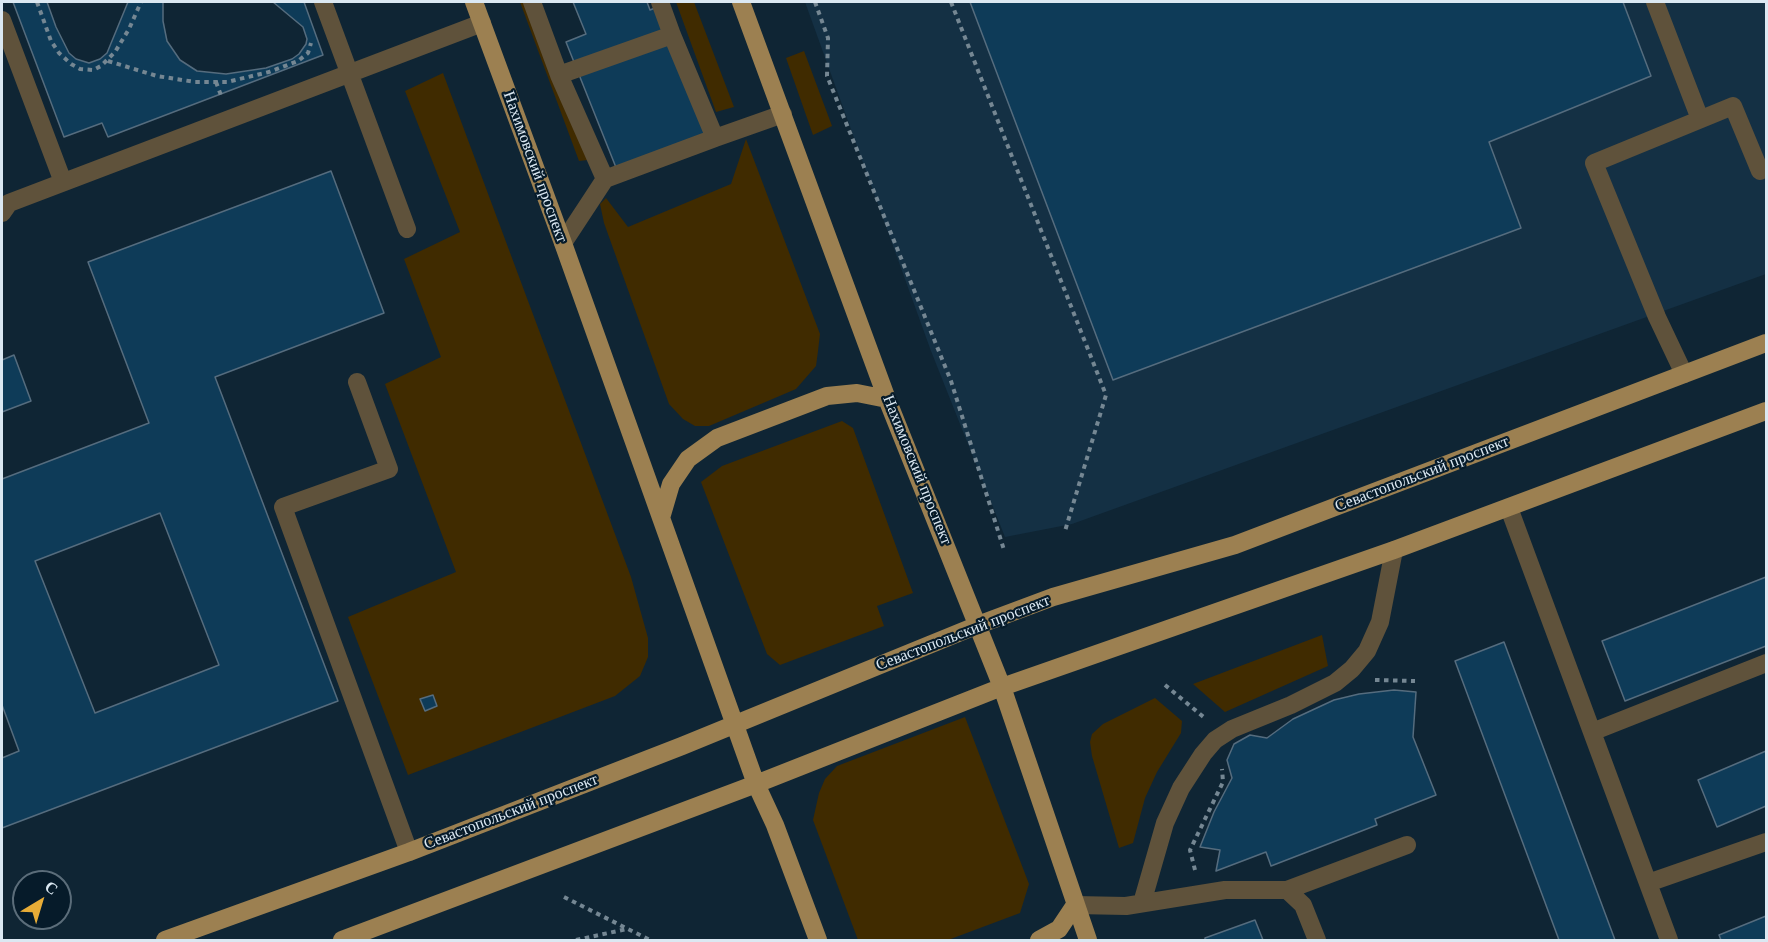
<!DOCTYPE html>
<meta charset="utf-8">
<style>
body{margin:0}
#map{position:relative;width:1768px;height:942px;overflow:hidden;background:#0f2534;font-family:"Libre Baskerville",serif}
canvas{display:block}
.frame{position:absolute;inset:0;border:3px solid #dbe8f2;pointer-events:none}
.north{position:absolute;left:12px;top:870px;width:60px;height:60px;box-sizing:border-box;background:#061b2a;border:2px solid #5b6d7a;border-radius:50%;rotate:38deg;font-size:16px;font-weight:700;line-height:24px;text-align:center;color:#dbe8f2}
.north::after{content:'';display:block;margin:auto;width:21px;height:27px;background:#e7ac37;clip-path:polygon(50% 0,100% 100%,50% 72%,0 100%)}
</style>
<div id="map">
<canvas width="1768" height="942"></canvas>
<div class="frame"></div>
<div class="north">С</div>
</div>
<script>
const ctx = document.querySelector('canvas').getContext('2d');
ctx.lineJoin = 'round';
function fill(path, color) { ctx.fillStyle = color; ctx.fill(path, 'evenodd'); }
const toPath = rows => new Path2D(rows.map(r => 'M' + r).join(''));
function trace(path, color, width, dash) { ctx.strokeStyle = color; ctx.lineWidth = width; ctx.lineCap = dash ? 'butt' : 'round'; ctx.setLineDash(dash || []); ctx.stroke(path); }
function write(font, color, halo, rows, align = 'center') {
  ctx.font = font + ' "Libre Baskerville",serif'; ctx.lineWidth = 4.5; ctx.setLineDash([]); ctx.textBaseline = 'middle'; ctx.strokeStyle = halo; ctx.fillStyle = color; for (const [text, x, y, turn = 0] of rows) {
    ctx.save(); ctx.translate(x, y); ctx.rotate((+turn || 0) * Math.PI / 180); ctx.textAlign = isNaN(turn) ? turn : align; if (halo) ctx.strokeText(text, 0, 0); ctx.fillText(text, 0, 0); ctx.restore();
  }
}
const built = toPath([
 [805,2,1766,2,1766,274,1072,524,1005,537,931,351]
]);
const green = toPath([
 [520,2,530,2,588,160,579,161],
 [676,2,694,2,734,107,716,112],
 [804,51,832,126,813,135,786,58],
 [443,73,631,577,648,638,648,657,640,676,615,696,408,775,348,617,456,572,385,384,441,357,404,259,460,232,405,91],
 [746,139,820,334,818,351,816,366,796,389,709,426,695,426,683,419,669,404,604,223,600,204,606,198,628,227,731,184],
 [842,421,853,428,913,593,877,606,884,626,780,665,767,654,701,482,722,466],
 [1322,635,1328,666,1225,712,1193,684],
 [1155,698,1182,721,1181,733,1157,772,1145,798,1133,843,1119,848,1092,756,1090,742,1092,734,1103,724],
 [965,717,1029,884,1020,913,948,940,858,940,813,820,819,793,825,779,837,766]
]);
const building = toPath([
 [13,2,304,2,323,55,108,137,102,123,64,137,13,2],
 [47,2,128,2,107,53,100,59,89,63,76,59,69,53,56,27,47,2],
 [163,2,273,2,303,27,307,39,306,44,299,54,292,59,266,68,226,74,197,71,180,60,167,41,163,21,163,2],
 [573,2,647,2,650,10,660,6,710,133,617,170,566,42,586,34,573,2],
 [970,2,1623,2,1651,76,1489,142,1521,228,1113,380,970,2],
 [331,171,384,313,215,377,338,701,2,828,2,758,19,751,2,705,2,479,149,423,88,262,331,171],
 [160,513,219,665,95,713,35,561,160,513],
 [14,355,31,401,2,412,2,360,14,355],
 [1766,577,1766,646,1625,701,1602,641,1766,577],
 [1504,642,1615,940,1559,940,1455,661,1504,642],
 [1394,690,1416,692,1413,737,1436,795,1375,819,1377,825,1271,866,1266,852,1216,871,1220,850,1200,847,1214,812,1232,778,1227,760,1234,744,1250,735,1267,738,1293,719,1334,700,1359,694,1394,690],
 [433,695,437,706,425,711,420,699,433,695],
 [1766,751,1766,806,1717,827,1698,780,1766,751],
 [1766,916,1766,940,1721,940,1719,935,1766,916],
 [1255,920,1263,940,1205,940,1205,938,1255,920]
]);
const path = toPath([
 [37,2,51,41,59,53,71,64,80,69,93,70,101,66,115,52,129,29,141,2],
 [815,2,828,38,827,76,951,381,1004,550],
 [951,2,1106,395,1065,531],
 [108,61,157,76,195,82,227,82,269,72,298,61,308,53,311,43],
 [216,82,222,98],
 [1375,680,1415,681],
 [1165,685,1206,719],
 [1195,870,1190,850,1223,782,1222,769],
 [564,897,650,940],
 [576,940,627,929]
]);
const minor = toPath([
 [323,2,407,229],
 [532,2,559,75,605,179],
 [1655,2,1700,119],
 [2,20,63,182],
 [559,75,672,35],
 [715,138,783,114],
 [2,213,9,203,482,23],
 [563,243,605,179,715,138,672,35,660,2],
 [1684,374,1657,317,1594,163,1733,106,1760,171],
 [357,382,389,469,283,507,409,852],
 [1509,508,1669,940],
 [1592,732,1766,663],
 [1648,883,1766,842],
 [1287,890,1407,845],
 [1142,903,1165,823,1181,788,1203,754,1215,740,1232,729,1291,705,1335,683,1352,669,1367,651,1380,622,1394,550],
 [1075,905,1126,906,1225,890,1287,890,1303,905,1317,940]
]);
const major = toPath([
 [474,2,563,243,756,784,775,825,818,940],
 [741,2,887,399,1002,687,1088,940],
 [661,518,671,484,688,459,717,438,827,396,857,393,887,399],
 [165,940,409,852,682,746,978,625,1053,597,1235,545,1766,343],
 [342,940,756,784,1002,687,1394,550,1766,411],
 [1039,940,1059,929,1075,905]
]);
const streetNames = [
 ["Нахимовский проспект",535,167,70],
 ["Нахимовский проспект",917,470,68],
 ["Севастопольский проспект",1422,474,-21],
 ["Севастопольский проспект",963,633,-21],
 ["Севастопольский проспект",511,812,-21]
];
fill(built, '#143044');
fill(green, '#402b00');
fill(building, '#0e3b58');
trace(building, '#556c7e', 1.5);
trace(path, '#758793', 4, [4.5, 4.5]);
trace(minor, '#5f523b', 18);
trace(major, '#9c8051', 18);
write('16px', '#dbe8f2', '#061b2a', streetNames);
</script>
